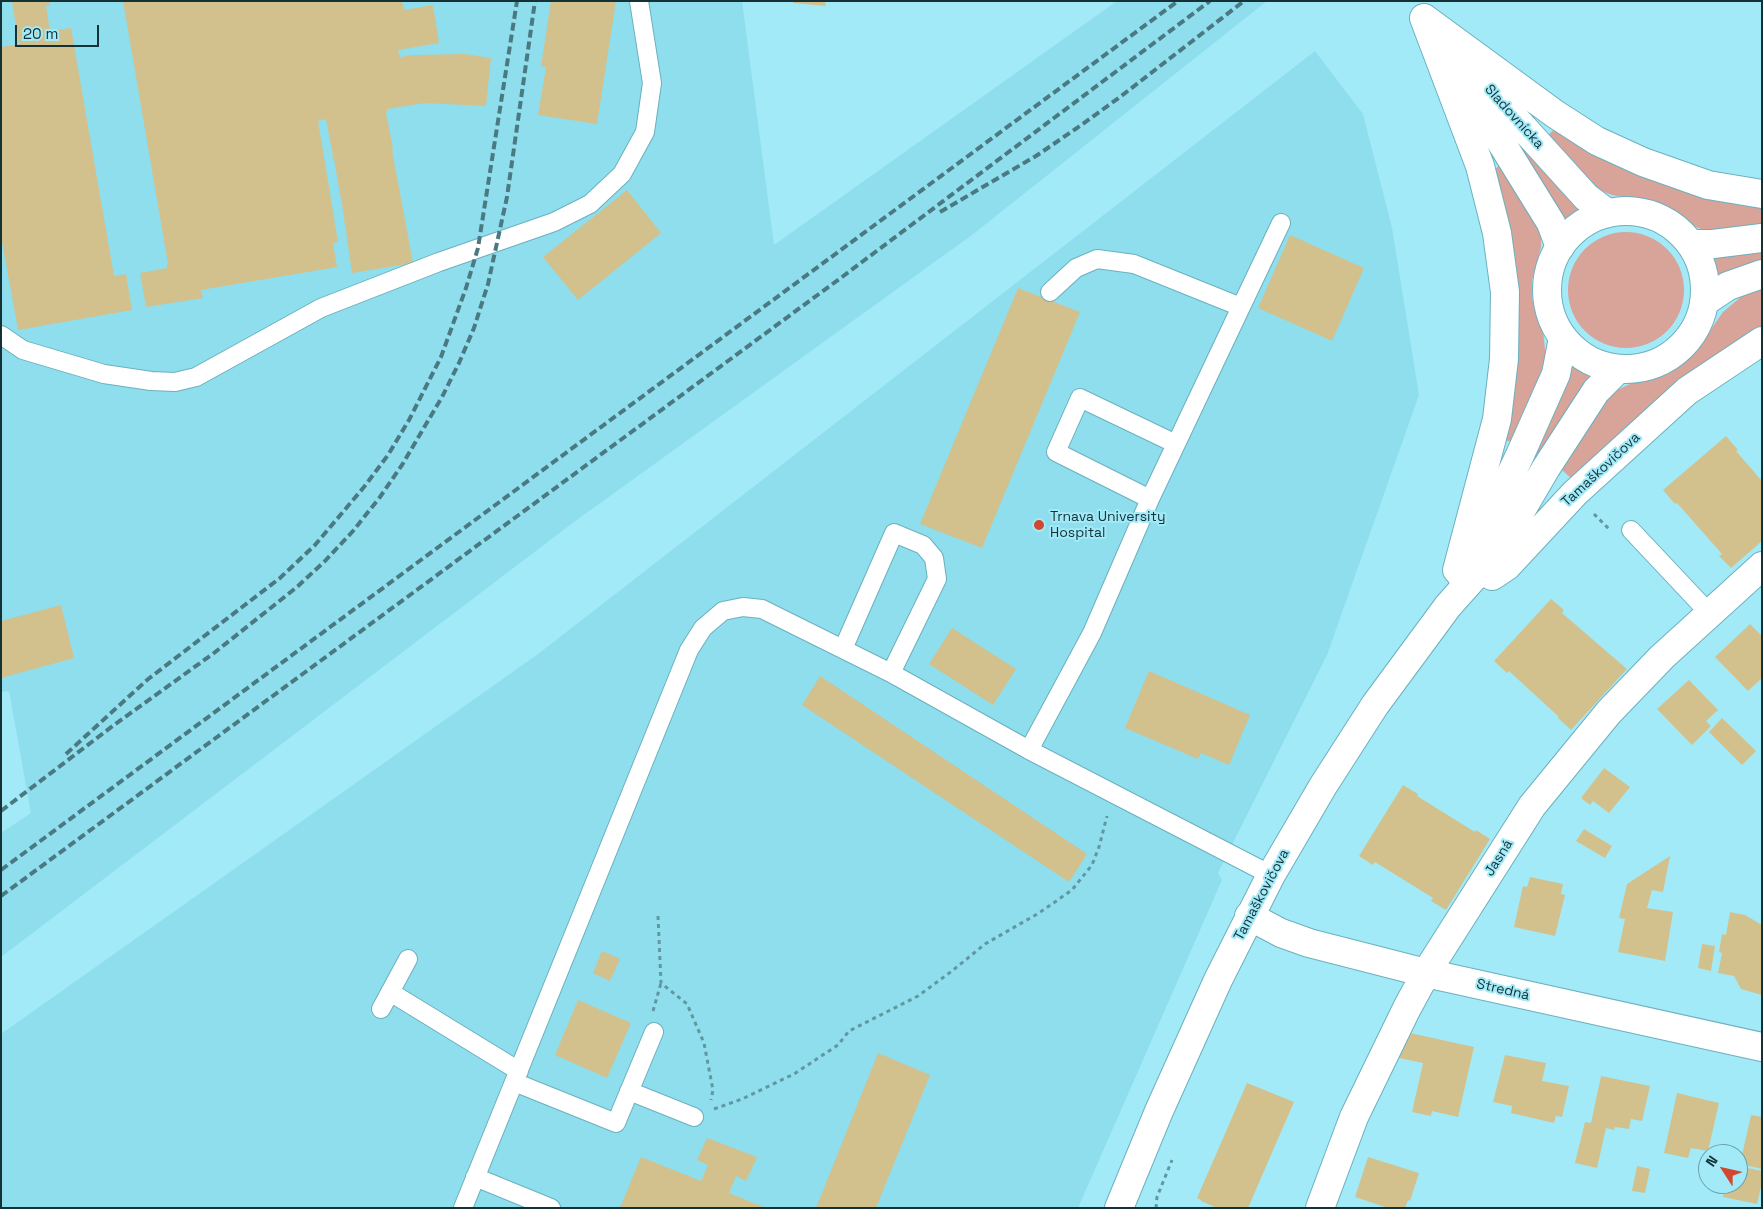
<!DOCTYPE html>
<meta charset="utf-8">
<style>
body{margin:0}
#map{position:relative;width:1763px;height:1209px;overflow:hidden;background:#a3eaf8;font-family:"Space Grotesk",sans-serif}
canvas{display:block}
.frame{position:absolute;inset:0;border:2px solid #143136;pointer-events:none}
.north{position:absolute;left:1698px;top:1144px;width:50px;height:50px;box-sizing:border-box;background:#a3eaf8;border:1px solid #6aa0aa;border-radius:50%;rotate:305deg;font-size:14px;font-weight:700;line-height:20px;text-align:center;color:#143136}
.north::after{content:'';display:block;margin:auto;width:18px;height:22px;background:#d34731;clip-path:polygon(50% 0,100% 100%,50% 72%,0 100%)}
.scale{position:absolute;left:15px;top:25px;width:84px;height:22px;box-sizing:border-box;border:2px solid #143136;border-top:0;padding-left:6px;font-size:15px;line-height:18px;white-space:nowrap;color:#143136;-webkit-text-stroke:4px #a3eaf8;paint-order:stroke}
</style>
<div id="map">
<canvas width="1763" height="1209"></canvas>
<div class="frame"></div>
<div class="north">N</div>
<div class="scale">20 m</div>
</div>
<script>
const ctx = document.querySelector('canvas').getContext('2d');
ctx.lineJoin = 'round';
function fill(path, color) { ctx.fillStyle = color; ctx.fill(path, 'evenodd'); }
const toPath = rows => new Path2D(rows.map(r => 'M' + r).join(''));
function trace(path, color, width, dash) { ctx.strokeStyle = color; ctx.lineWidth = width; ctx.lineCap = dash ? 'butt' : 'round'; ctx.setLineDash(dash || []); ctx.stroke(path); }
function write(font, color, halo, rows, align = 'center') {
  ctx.font = font + ' "Space Grotesk",sans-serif'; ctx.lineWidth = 4; ctx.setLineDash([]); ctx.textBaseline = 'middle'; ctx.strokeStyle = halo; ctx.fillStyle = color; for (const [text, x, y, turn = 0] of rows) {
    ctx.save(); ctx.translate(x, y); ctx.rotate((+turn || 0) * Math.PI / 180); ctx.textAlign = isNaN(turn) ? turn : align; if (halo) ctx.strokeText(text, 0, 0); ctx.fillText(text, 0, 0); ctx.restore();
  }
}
const built = toPath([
 [1,1,742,1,774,245,1117,1,1267,1,972,235,574,522,1,957,1,833,31,813,9,691,1,692],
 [1315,51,1363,114,1392,228,1419,395,1327,655,1218,873,1222,880,1078,1208,1,1208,1,1034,538,654]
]);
const green = toPath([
 [1555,129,1762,207,1762,228,1708,232,1696,227,1667,208,1651,202,1612,195,1597,189,1547,136],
 [1528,148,1579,211,1566,220,1520,153],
 [1499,166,1538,225,1541,235,1541,247,1532,280,1532,297,1536,315,1543,331,1546,358,1543,374,1512,442,1501,439,1491,172],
 '1568 290a58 58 0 1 1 116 0a58 58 0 1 1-116 0Z',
 [1762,250,1762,261,1719,277,1717,275,1712,257],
 [1762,286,1762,328,1574,481,1561,469,1605,402,1617,390,1630,384,1666,374,1683,364,1698,348,1723,312,1742,296],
 [1573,365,1581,372,1590,376,1542,455,1534,452]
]);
const building = toPath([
 [18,1,50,1,50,5,46,6,50,31,71,28,114,276,126,274,132,310,18,330,1,236,1,47,19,44,12,2],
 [123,1,402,1,404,10,433,5,439,43,398,50,400,57,412,55,465,54,491,58,486,106,425,103,387,109,387,112,386,112,393,149,392,150,413,263,352,273,341,197,339,194,340,194,334,159,332,160,333,156,326,119,318,121,338,242,333,243,337,267,201,290,203,298,146,307,140,273,167,268,167,264,168,264],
 [551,1,616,1,597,124,538,115,546,67,541,66],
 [794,1,825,1,826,6,793,3],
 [627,190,661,233,578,300,543,257],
 [1290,235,1364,268,1332,341,1258,308],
 [1018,288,1080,312,982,548,920,524],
 [1726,436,1738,450,1736,451,1762,481,1762,541,1731,568,1719,556,1722,554,1677,503,1675,504,1663,490],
 [1551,599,1564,610,1562,613,1627,669,1571,730,1558,718,1559,717,1509,671,1507,673,1494,661],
 [61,605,74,658,1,678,1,621],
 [1750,624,1762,636,1762,678,1748,691,1715,657],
 [952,628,1016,669,993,705,929,664],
 [1149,671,1250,715,1229,765,1201,753,1198,759,1125,728],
 [820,676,1087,854,1069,882,802,705],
 [1689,680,1718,710,1706,721,1711,726,1692,745,1657,709],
 [1722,718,1756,751,1742,765,1709,732],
 [1604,768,1630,787,1609,813,1593,801,1590,805,1581,798],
 [1403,785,1418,794,1417,796,1475,832,1476,830,1490,839,1446,910,1431,901,1433,898,1375,862,1373,865,1359,856],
 [1584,829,1612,846,1605,858,1576,841],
 [1670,856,1663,892,1652,890,1647,908,1673,912,1665,961,1618,952,1625,919,1619,918,1627,884],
 [1530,877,1563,884,1561,894,1565,895,1555,936,1514,927,1523,886,1527,887],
 [1730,912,1745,915,1762,925,1762,995,1741,989,1734,976,1718,973,1722,953,1719,952,1722,934,1726,935],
 [1702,944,1715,946,1711,971,1698,968],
 [602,951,620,959,610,981,593,973],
 [578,1000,631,1023,607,1078,555,1055],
 [1410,1033,1474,1047,1458,1117,1432,1111,1431,1116,1412,1112,1423,1063,1399,1058],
 [878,1053,930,1075,876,1208,816,1208],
 [1505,1055,1546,1063,1542,1081,1569,1086,1562,1117,1556,1116,1554,1123,1511,1113,1512,1106,1493,1102],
 [1601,1076,1650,1086,1642,1121,1631,1119,1629,1129,1615,1127,1614,1130,1606,1128,1597,1168,1575,1163,1585,1122,1591,1123],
 [1247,1083,1294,1102,1248,1208,1217,1208,1201,1201,1201,1200,1197,1198],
 [1677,1093,1719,1103,1708,1151,1691,1148,1688,1158,1664,1153],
 [1751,1115,1762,1117,1762,1169,1740,1164],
 [707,1138,757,1157,746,1181,736,1176,729,1193,766,1208,620,1208,641,1157,701,1181,708,1165,697,1160],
 [1368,1157,1419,1173,1410,1201,1408,1200,1405,1208,1388,1208,1355,1197],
 [1637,1166,1650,1169,1645,1193,1632,1191],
 [1738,1166,1762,1171,1762,1183,1757,1204,1723,1197,1725,1184,1738,1184]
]);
const path = toPath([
 [1594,514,1609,529],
 [658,916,661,983,687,1004,704,1043,713,1090,711,1100],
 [653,1011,661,983],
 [714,1109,742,1099,794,1074,838,1045,849,1031,918,996,952,971,985,944,1039,913,1072,890,1092,865,1099,847,1107,816],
 [1156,1208,1157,1197,1172,1160]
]);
const lane = toPath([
 [1241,307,1281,223],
 [1,335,23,350,104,374,151,381,175,382,196,377,321,308,439,262,554,222,590,204,622,174,645,132,652,83,639,1],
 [1150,499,1056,452,1080,398,1176,444],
 [1631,530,1710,614],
 [843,649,894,533,923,545,934,558,937,579,891,673],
 [1029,750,1092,633,1150,499,1241,307,1134,264,1097,259,1076,268,1050,292],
 [390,992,519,1071],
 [381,1009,408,959],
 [514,1082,616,1123,654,1032],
 [629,1091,694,1117],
 [475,1177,551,1208],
 [463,1208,689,650,703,628,723,611,743,607,762,609,891,673,1029,750,1271,875]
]);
const street = toPath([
 [1249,916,1281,933,1309,943,1426,973,1762,1047],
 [1320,1208,1354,1117,1407,1008,1426,973,1532,806,1609,712,1662,657,1762,566]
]);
const secondary = toPath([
 [1424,18,1480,166,1497,233,1505,292,1504,359,1497,419,1457,570],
 [1424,18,1555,114,1597,141,1643,162,1708,185,1762,194],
 [1470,69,1586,197,1607,213],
 [1457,71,1551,223,1560,247]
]);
const primary = toPath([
 '1547 290a79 79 0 1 1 158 0a79 79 0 1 1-158 0Z',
 [1691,244,1713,244,1762,238],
 [1704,302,1728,286,1762,274],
 [1492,576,1507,566,1575,493,1687,391,1762,341],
 [1462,577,1520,455,1556,374,1563,338],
 [1119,1208,1159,1111,1218,980,1271,875,1323,786,1375,705,1448,606,1498,550,1546,468,1596,391,1618,369]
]);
const rail = toPath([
 [940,212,1036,156,1077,128,1120,97,1244,1],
 [66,754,147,680,280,578,315,545,364,487,388,455,409,420,441,357,466,288,478,248,517,1],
 [1,811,114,725,214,653,297,587,325,561,353,531,380,497,402,465,442,397,459,363,474,328,488,284,507,197,535,1],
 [1,870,1178,1],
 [1,896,842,277,1210,1]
]);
const markers = [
 [1039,525,6,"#d34731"]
];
const streetNames = [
 ["Sladovnícka",1514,117,48],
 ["Tamaškovičova",1601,470,-43],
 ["Jasná",1499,858,-58],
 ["Tamaškovičova",1262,895,-62],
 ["Stredná",1503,990,13]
];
const poiNames = [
 ["Trnava University",1050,517],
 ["Hospital",1050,533]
];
fill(built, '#8edeee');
fill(green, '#d8a399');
fill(building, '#d2c18c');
trace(lane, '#6bb0be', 20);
trace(street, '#6bb0be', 30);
trace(secondary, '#6bb0be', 30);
trace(primary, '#6bb0be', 30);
trace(path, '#6296a0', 3, [4, 4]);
trace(lane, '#fff', 18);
trace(street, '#fff', 28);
trace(secondary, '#fff', 28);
trace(primary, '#fff', 28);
trace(rail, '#4b7981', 4, [8, 4]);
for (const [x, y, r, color] of markers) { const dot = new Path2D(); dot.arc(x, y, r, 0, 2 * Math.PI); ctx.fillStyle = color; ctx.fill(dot); trace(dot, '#a3eaf8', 2); }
write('14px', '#143136', '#a3eaf8', streetNames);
write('14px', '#143136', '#a3eaf8', poiNames, 'left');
</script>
